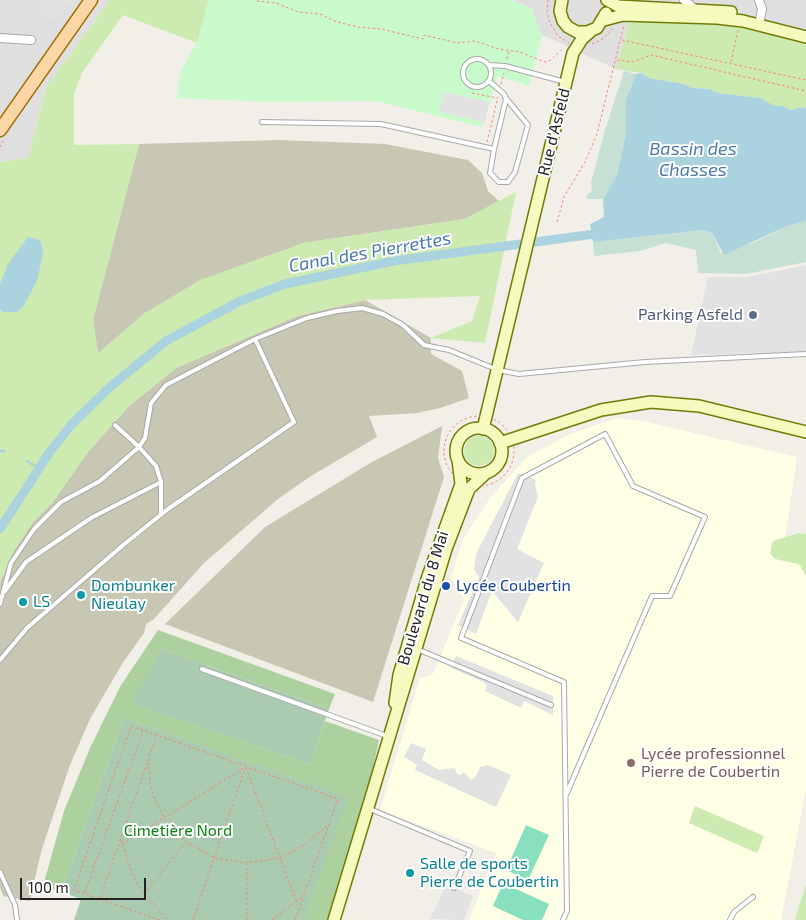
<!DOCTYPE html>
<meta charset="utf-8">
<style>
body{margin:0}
#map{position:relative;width:806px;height:920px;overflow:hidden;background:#f2efe9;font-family:"Exo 2",sans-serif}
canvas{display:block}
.scale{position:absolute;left:20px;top:878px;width:126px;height:22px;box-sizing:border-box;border:2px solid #222;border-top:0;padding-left:6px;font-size:15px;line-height:18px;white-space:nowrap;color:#222;-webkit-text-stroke:4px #fff;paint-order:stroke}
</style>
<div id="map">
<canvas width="806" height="920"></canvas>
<div class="scale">100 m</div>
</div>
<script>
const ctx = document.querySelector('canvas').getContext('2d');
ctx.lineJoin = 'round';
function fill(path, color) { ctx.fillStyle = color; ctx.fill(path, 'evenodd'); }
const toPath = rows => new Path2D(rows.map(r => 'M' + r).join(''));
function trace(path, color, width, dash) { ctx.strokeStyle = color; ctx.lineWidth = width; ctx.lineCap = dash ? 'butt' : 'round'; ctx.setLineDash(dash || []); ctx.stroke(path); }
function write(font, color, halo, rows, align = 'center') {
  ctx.font = font + ' "Exo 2",sans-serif'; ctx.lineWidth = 4; ctx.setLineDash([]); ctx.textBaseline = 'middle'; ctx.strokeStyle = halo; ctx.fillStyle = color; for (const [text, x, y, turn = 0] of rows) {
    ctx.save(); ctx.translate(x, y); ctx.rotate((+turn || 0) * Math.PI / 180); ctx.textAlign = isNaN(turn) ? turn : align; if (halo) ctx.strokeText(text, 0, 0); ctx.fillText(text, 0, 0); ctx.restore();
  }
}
const residential = toPath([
 [0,0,110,0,46,87,28,158,0,162],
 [512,0,806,0,806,42,629,21,616,69,542,35,531,8]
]);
const education = toPath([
 [617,418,642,421,797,457,785,539,777,539,770,544,778,560,799,564,806,576,806,789,781,920,469,920,496,853,380,810,420,678,433,674,464,599,451,578,463,539,490,498,527,457,570,434]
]);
const construction = toPath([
 [279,140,385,144,468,160,482,173,488,191,499,201,465,219,303,243,145,313,98,354,93,320,139,144],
 [365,300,431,338,431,354,462,371,469,398,440,408,417,413,369,416,377,437,311,476,278,499,204,563,154,619,146,624,144,633,122,664,90,719,70,765,41,852,30,901,3,896,0,887,0,583,13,552,33,522,52,503,88,452,129,406,176,368,297,316],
 [442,426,438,458,444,477,373,702,165,624,265,527,372,462]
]);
const grass = toPath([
 [110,0,209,0,197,43,123,15,82,73,74,95,74,145,139,144,93,320,98,353,145,313,200,280,303,243,465,219,516,192,485,343,431,338,472,321,480,296,365,300,297,316,176,368,129,406,88,452,52,503,33,522,13,552,0,583,0,162,28,158,46,87],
 [629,21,740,26,806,42,806,108,802,107,791,110,783,106,775,106,760,98,717,93,710,89,692,88,684,84,649,78,641,73,616,69],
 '464 451a15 15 0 1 1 30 0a15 15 0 1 1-30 0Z',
 [799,533,806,534,806,576,799,564,775,559,770,553,773,541],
 [695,806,764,836,757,853,689,823],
 [806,885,806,920,795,920,800,903]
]);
const forest = toPath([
 [158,630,335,694,329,709,161,649,132,704,310,764,325,721,379,740,369,787,328,920,304,920,347,797,124,718,61,892,43,886,64,811,90,748,121,685]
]);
const wetland = toPath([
 [624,71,636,74,626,100,626,133,617,175,603,199,587,199,586,195,592,191,591,183,605,130],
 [806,221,806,262,746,274,698,273,696,250,666,243,640,251,594,256,593,242,703,230,712,233,721,253,755,242,787,226]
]);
const cemetery = toPath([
 [161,649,329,709,310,764,131,704],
 [124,718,348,797,304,920,74,920,81,899,61,892]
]);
const park = toPath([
 [209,0,512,0,531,8,542,35,529,86,498,76,482,127,376,101,271,102,177,98,181,70,197,43]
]);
const pitch = toPath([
 [526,825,549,835,528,880,506,870],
 [503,883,549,904,542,920,523,920,493,906]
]);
const parking = toPath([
 [40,0,73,0,71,6,65,5,60,21,37,13],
 [443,92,489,102,485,122,439,112],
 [806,265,806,352,691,355,708,277,748,277],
 [518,473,536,480,535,485,538,497,517,549,544,563,518,622,492,591,476,634,458,625,479,577,474,570,476,554],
 [456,656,553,696,553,715,524,701,521,708,485,691,487,685,483,682,451,668],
 [411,743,426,749,422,760,439,770,455,768,456,773,460,775,464,772,471,780,476,776,480,767,488,765,511,775,496,807,415,770,417,765,404,757],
 [446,885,473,896,464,920,430,919]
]);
const water = toPath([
 [641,73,649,78,684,84,692,88,710,89,717,93,760,98,775,106,783,106,791,110,802,107,806,108,806,221,787,226,724,255,712,233,703,230,593,242,590,224,604,217,603,199,617,175,626,133,626,100,636,74],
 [28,237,39,240,42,245,43,254,37,281,23,307,17,312,3,312,0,310,0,284,8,264]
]);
const stream = toPath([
 [0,451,4,451],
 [27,461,39,469]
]);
const canal = toPath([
 [0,529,49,453,72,424,110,387,166,341,240,301,285,284,394,261,602,233]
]);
const path = toPath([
 [548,0,547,13,550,23,558,36,569,43],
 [257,1,276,3,298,12,320,14,337,22,358,27,381,29,423,39,424,35,457,43,475,41,499,49,520,52,545,62,551,60,563,48],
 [622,40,806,80],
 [592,44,601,40,613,29],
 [507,59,509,51],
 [617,60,633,62,651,55,806,91],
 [731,62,738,30],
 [501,84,504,73],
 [472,93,497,98],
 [487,142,498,97],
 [0,147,3,141],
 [557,222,564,197,585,162,597,134,624,25],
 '444 451a35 35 0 1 1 70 0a35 35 0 1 1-70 0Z',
 [148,762,150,782,155,800,164,818,186,842,215,858,247,863,280,858,306,844,328,825],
 [246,768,297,903],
 [121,840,134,878,144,894,168,920],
 [122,844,245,767],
 [85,892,143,731],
 [144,894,185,843],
 [100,898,156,737],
 [160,920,74,890,131,726,338,799,295,920],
 [193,920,245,768],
 [247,920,247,864],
 [272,920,303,896]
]);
const lane = toPath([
 '463 73a14 14 0 1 1 28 0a14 14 0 1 1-28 0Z',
 [489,65,505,66,565,82],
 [262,122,381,124,494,149,506,99,504,94,489,81],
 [494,149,490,173,499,182,508,182,515,172,528,125,505,97],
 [115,425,139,447,145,438,151,403,166,385,255,339],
 [5,591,26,562,91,518,161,482],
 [0,604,11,563,34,529,61,502,100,481,139,447,156,466,161,482,161,515],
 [417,649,551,705],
 [0,660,27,628,122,546,168,509,294,422,255,339,307,318,337,311,362,308,383,314,403,325,424,345,449,350,498,370,519,374,645,362,806,354],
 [202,669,387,736],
 [370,809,470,851,454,888],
 [0,872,15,905,17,920],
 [563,920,567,911,564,682,461,638,522,478,605,434,633,486,705,517,670,596,652,596,566,795],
 [730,920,734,912,753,897]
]);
const street = toPath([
 [684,0,695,9],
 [759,25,762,9,759,0],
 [0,38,31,40]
]);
const secondary = toPath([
 [562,0,560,11,563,21,568,27,577,32,587,32,597,28,606,13],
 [607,0,618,6,731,12],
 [604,20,623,15,717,18,743,21,806,37],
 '456 451a23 23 0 1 1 46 0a23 23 0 1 1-46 0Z',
 [483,429,573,53,582,39,591,31],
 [500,443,601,410,651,402,699,406,806,432],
 [395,703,399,675,428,576,461,484,458,460],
 [334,920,446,549,469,489,486,473]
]);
const primary = toPath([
 [0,130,91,0]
]);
const markers = [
 [753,315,5,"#5c6f8a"],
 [446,586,5,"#1a4fb4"],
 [81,595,5,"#0f9aa8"],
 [23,602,5,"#0f9aa8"],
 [631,763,5,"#8d6e63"],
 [410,873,5,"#0f9aa8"]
];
const streetNames = [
 ["Rue d'Asfeld",554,132,-76],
 ["Boulevard du 8 Mai",423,598,-73]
];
const serviceNames = [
 ["Parking Asfeld",743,315]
];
const cultureNames = [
 ["Dombunker",91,586],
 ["Nieulay",91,604],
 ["LS",33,602],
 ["Salle de sports",420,864],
 ["Pierre de Coubertin",420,882]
];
const transitNames = [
 ["Lycée Coubertin",456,586]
];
const educationNames = [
 ["Lycée professionnel",641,754],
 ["Pierre de Coubertin",641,772]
];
const parkNames = [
 ["Cimetière Nord",178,831]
];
const waterNames = [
 ["Bassin des",693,149],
 ["Chasses",693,170],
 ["Canal des Pierrettes",370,252,-10]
];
fill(residential, '#e0dfdf');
fill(education, '#ffffe5');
fill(construction, '#c7c7b4');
fill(grass, '#cdebb0');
fill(forest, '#add19e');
fill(wetland, '#c6e0d4');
fill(cemetery, '#aacbaf');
fill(park, '#c8facc');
fill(pitch, '#88e0be');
fill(parking, '#e2e2e2');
fill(water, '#aad3df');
trace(stream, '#aad3df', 2.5);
trace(canal, '#aad3df', 9);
trace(lane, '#a9a9a9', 6);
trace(street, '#a9a9a9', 10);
trace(secondary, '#707d05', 14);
trace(primary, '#a06b00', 15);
trace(path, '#fa8072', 1, [2.5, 2.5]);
trace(lane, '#fff', 4);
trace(street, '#fff', 8);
trace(secondary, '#f7fabf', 11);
trace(primary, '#fcd6a4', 12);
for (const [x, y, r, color] of markers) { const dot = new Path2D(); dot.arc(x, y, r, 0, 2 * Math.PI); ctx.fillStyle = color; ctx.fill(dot); trace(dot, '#fff', 2); }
write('16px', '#222', '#fff', streetNames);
write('16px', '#4e5e75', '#fff', serviceNames, 'right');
write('16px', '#0d838f', '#fff', cultureNames, 'left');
write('16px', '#164399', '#fff', transitNames, 'left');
write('16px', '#785e54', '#fff', educationNames, 'left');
write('16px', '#0c8416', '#fff', parkNames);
write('italic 18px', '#4a7aab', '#fff', waterNames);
</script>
